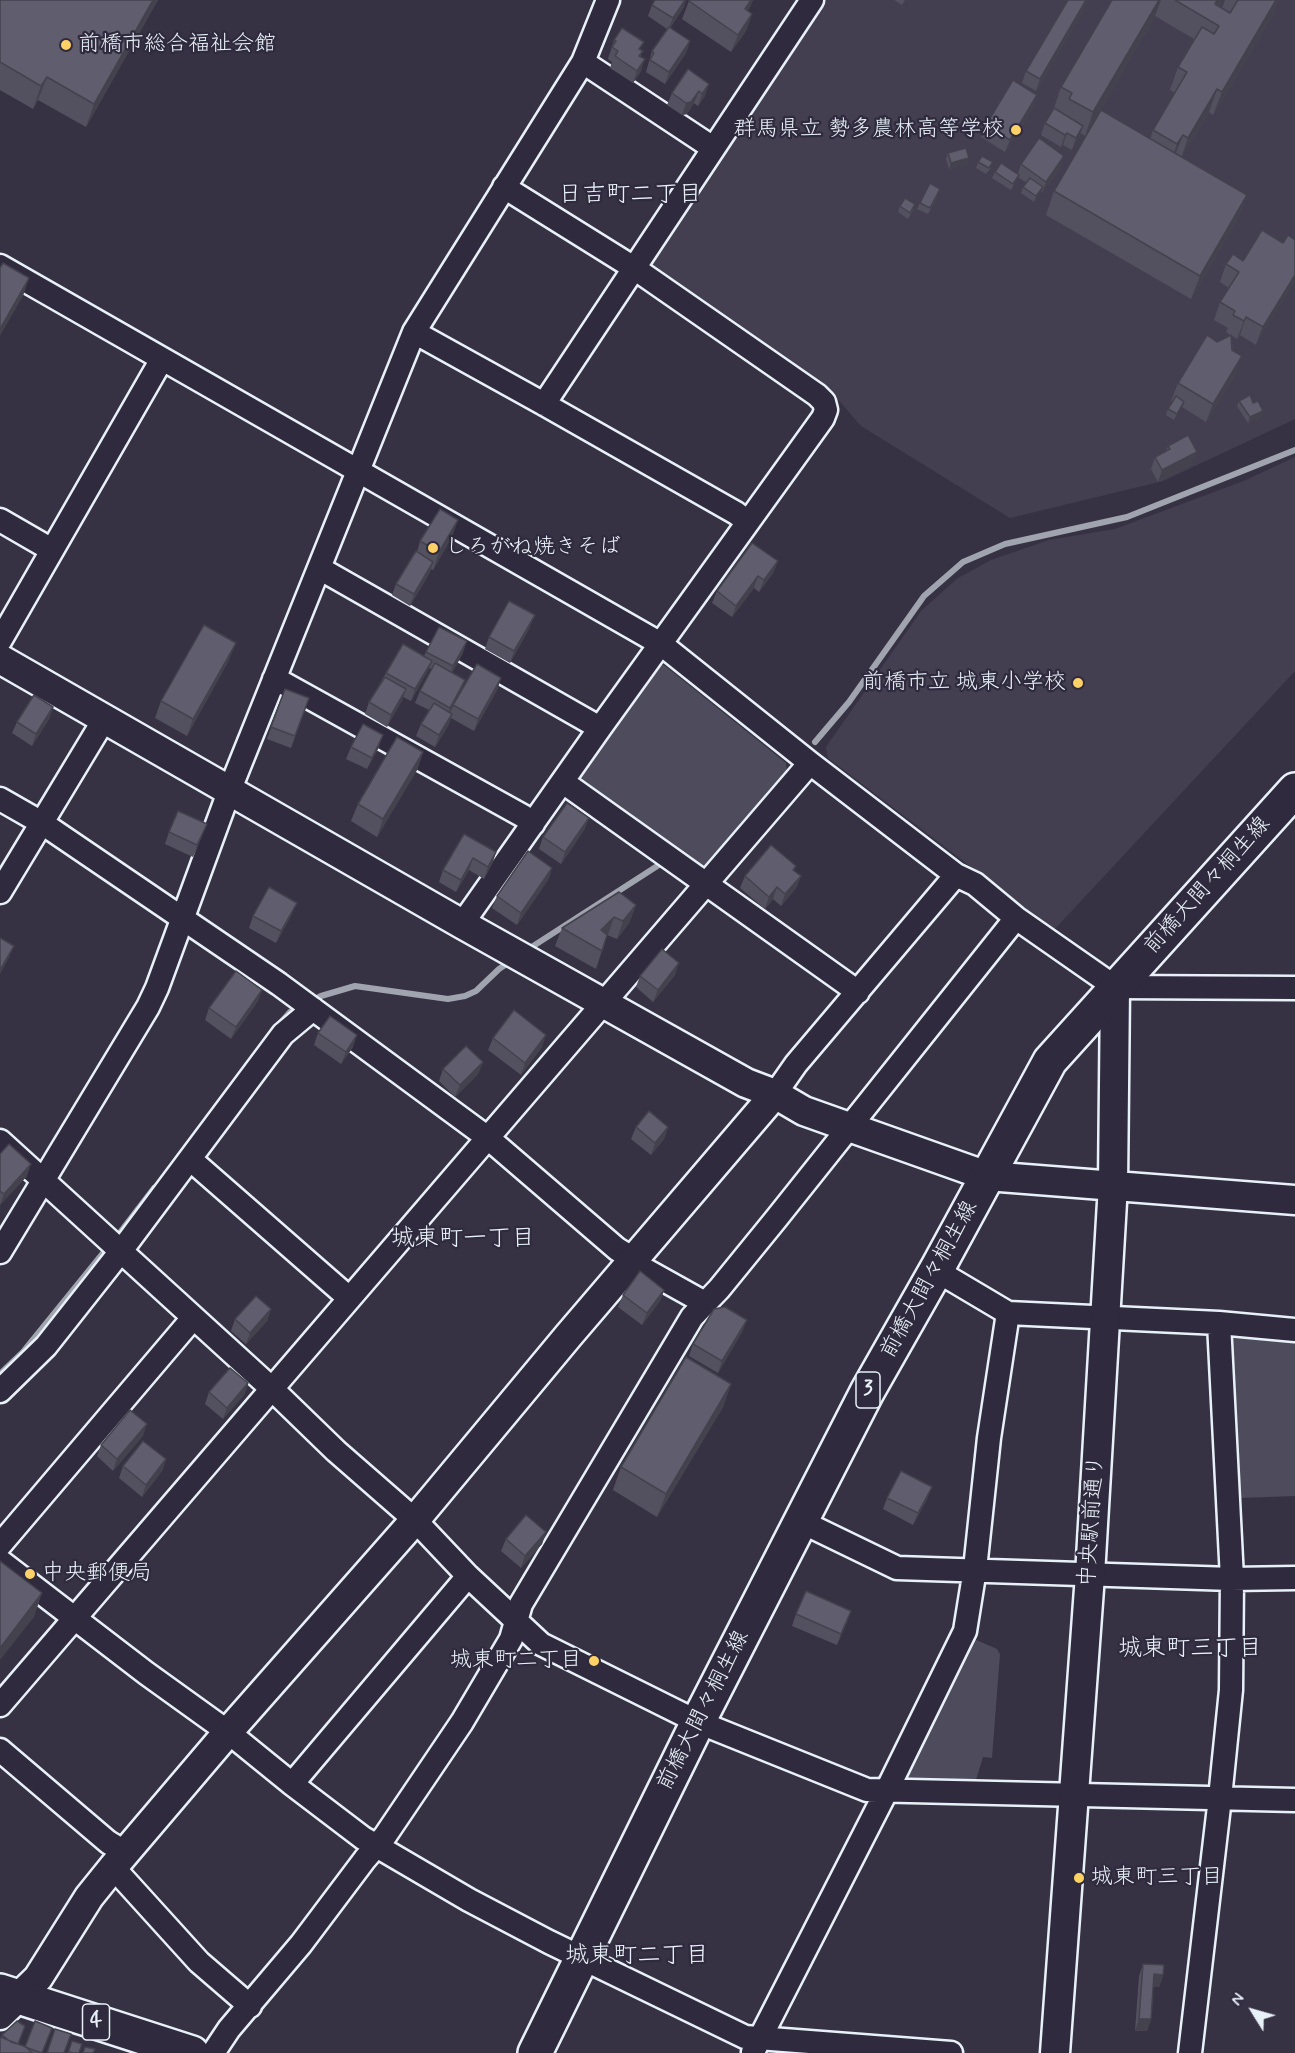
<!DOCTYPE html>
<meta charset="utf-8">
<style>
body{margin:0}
#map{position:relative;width:1295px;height:2053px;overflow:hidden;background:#363244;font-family:Mynerve,sans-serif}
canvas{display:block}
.north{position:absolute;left:1223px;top:1981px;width:60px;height:60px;-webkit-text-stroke:4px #2f2a3d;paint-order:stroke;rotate:307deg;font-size:16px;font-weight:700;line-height:24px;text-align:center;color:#e8f1f8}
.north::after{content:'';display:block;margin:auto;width:21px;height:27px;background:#e8f1f8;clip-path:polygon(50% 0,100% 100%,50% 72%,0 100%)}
</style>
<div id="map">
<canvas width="1295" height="2053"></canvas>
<div class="north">N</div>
</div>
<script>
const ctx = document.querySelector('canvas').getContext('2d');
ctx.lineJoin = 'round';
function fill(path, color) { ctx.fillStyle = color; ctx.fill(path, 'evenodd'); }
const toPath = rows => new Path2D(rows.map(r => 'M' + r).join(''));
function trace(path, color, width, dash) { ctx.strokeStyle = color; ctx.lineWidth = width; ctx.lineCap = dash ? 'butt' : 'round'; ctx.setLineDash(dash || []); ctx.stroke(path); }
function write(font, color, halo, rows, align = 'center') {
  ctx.font = font + ' Mynerve,"Klee One",sans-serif'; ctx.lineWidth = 4.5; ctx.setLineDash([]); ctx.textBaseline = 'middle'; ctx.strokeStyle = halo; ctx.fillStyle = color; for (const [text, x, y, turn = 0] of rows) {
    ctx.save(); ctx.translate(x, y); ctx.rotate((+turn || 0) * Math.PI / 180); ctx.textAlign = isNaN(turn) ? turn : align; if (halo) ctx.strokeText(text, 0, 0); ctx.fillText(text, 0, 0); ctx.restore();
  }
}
const built = toPath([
 [825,0,1295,0,1295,419,1163,481,1010,518,861,426,835,396,652,271,651,260],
 [1295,457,1295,671,1054,930,828,758,826,747,921,611,958,578,991,560,1049,540,1115,529,1246,480]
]);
const green = toPath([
 [654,665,664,665,786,763,787,775,708,868,701,868,580,784,579,773],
 [1234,1335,1295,1339,1295,1496,1238,1498,1228,1345],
 [974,1639,997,1649,1000,1654,992,1758,983,1757,975,1783,907,1782,903,1773,969,1641]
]);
const stream = toPath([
 [815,742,849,702,924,596,963,562,1005,544,1127,517,1295,450],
 [527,950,665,861],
 [310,1002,321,996,355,986,448,999,465,996,476,991,499,969,511,961],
 [275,1029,290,1012,301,1007],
 [115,1239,154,1188],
 [0,1374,23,1352,108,1247]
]);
const minor = toPath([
 [583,62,713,148],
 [0,266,661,644,810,763,956,875,796,1064,775,1094],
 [414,332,544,404,736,513,748,522],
 [544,404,812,0],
 [0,520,52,550],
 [319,568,600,728],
 [0,641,162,359],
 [274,679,283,683,523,816,533,824],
 [563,782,858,992],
 [0,799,42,823,279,984,488,1138,617,1249,635,1260,644,1269,705,1303],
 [956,875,975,884,1016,918,1115,987,1295,988],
 [0,892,105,718],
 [462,924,600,728,823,418,826,410,824,402,817,395,634,268,504,187],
 [0,1141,271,1388,336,1451,415,1520,468,1576,541,1644,698,1722,867,1790,1295,1800],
 [190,1159,349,1298],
 [0,1252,148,1007,157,988,230,789,414,332,583,62,608,0],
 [1008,1313,1219,1323,1295,1330],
 [0,1391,46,1346,121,1251,283,1034,313,1009],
 [800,1521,897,1568,1232,1579,1295,1578],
 [0,1545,193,1318],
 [0,1561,146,1673,228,1732,292,1784,363,1838,469,1900,549,1942,745,2037,951,2053],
 [0,1705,810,763],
 [0,1750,108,1842,126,1853],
 [292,1784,468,1576],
 [114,1866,121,1876,199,1962,250,2006],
 [753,2052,887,1790,965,1631,975,1569,989,1438,1008,1313,949,1278,938,1267],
 [213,2053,229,2029,301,1944,365,1859,385,1836,462,1722,511,1639,521,1604,692,1317,719,1289,776,1219,1016,918],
 [1190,2053,1220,1798,1231,1690,1232,1579,1219,1323]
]);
const tertiary = toPath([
 [0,659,462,924,746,1083,775,1094,804,1111,987,1176,1295,1200],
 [0,2015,38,1978,89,1897,114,1866,228,1732,415,1520,569,1335,775,1094],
 [1055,2053,1090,1575,1113,1185,1115,987]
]);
const primary = toPath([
 [0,1991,192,2053],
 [535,2053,698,1722,867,1392,938,1267,1050,1061,1295,790]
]);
const wall = toPath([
 [0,0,158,0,86,127,38,100,33,109,0,90],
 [753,0,748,11,752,14,746,31,731,52,682,19,689,1],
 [894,0,905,0,902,5],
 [1112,0,1221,0,1219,6,1222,8,1225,0,1278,0,1272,16,1213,115,1209,112,1182,157,1247,195,1238,218,1191,299,1046,215,1054,191,1150,139,1153,130,1175,93,1170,90,1178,67,1194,39,1155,16,1085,136,1081,133,1072,150,1063,145,1061,147,1041,135,1045,123,1054,108,1061,87],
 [652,5,684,7,670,28,690,41,686,53,665,84,646,72,652,51,667,29,648,16],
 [1086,5,1036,91,1022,83,1026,71],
 [614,40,641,50,641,71,633,83,610,68,612,62,608,59],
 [688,69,705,96,698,106,694,103,687,114,682,115,667,105,672,93],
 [1037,95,1033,107,1005,152,981,137,986,125],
 [948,153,969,158,966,164,949,169,946,159],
 [1064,156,1060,168,1042,193,1041,192,1034,202,1021,193,1023,187,1027,183,1018,177,1011,190,992,178,995,172,1018,174,1021,164],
 [978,162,991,168,986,174,976,168],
 [938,195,928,214,917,209,920,203],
 [915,204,913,210,908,219,898,212,900,206],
 [1295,240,1256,345,1240,335,1237,339,1231,335,1236,374,1206,422,1182,407,1174,420,1166,415,1168,409,1172,402,1171,401,1178,383,1217,342,1230,335,1226,332,1228,328,1214,320,1220,302,1229,288,1220,282,1226,264,1243,261,1283,243],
 [1239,401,1253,403,1263,411,1261,417,1248,423,1237,406],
 [1168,446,1192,464,1158,482,1151,469,1155,457,1166,451],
 [452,537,433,570,431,569,429,574,410,606,392,595,396,584,417,552,420,541],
 [778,561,773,573,759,592,754,588,732,617,712,603,717,591],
 [530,627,510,663,485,649,489,637],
 [426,652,463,653,452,673,461,691,501,678,497,690,474,731,451,718,448,726,435,747,416,736,421,724,429,710,415,703,420,691,432,669,429,668,427,672,411,701,403,697,387,727,365,714,369,702,386,673,424,656],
 [229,660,187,736,155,718,161,701],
 [285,689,309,698,291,748,267,739],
 [53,707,49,719,32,746,12,733,17,722],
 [351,747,379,747,367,769,346,759],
 [423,752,417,770,377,837,351,821,358,804],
 [589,818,584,830,561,864,539,849,543,837],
 [169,832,202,836,193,857,165,844],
 [464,834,496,852,492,864,484,879,469,870,456,892,439,882,443,870],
 [552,868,548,880,517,925,492,908,497,896],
 [794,871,801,876,796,888,781,906,773,899,765,909,740,888,745,876],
 [636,905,629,923,617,939,607,935,596,969,555,946,562,928],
 [292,914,276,943,249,928,253,916],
 [675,975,653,1002,636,987,640,976],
 [258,1001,231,1039,205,1020,209,1008],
 [318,1033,353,1047,341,1064,314,1045],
 [493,1038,542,1047,521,1075,488,1050],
 [483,1062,478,1074,455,1097,439,1081,443,1069],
 [636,1127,668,1127,664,1139,651,1155,631,1139],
 [0,1154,27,1176,0,1205],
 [664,1290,660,1301,642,1325,618,1307,623,1295],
 [271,1309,267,1321,246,1344,231,1331,235,1319],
 [747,1320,742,1332,718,1373,689,1356,693,1344],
 [248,1383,244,1395,223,1419,205,1404,209,1392],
 [731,1384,723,1407,657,1517,613,1490,621,1467],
 [143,1436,113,1471,97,1456,101,1445],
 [166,1459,162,1471,142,1497,119,1478,123,1466],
 [887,1498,927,1499,913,1525,883,1509],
 [546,1532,542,1544,521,1568,501,1551,506,1539],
 [851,1611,837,1645,792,1626,796,1614],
 [1143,1964,1163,1975,1159,1987,1153,1986,1151,2019,1147,2031,1135,2031,1139,1976],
 [2,2035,18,2044,42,2053,0,2053]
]);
const shadedWall = toPath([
 [153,0,158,0,86,127,94,104],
 [685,0,686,0,684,7,668,30,673,18],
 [751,0,753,0,748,12,745,9],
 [1086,0,1088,0,1086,5,1036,91,1040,79],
 [1159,0,1161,0,1155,16,1085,136,1093,112],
 [1217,0,1221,0,1210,21,1215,4],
 [1270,0,1278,0,1272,16,1213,115,1222,92],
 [752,14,746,31,731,52,738,35],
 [690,41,686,53,665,84,669,72],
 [645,59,641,71,633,83,637,71],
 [47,77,38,100,33,109,41,86],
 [709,84,705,96,698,106,702,94],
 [1217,89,1209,112,1180,161,1188,138],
 [699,91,694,103,687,114,682,115,686,103],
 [1037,95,1033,107,1005,152,1010,140],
 [1083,126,1079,138,1072,150,1076,138],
 [1067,133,1063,145,1061,147,1065,135],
 [1183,135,1174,158,1169,168,1177,144],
 [1064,156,1060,168,1042,193,1046,182],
 [969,158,966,164,949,169,951,163],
 [1043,187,1041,193,1034,202,1036,196],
 [1247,195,1238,218,1191,299,1200,276],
 [1295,275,1295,282,1256,345,1263,327],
 [29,278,23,296,0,336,0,329],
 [1246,317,1240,335,1237,339,1244,321],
 [1242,356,1236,374,1206,422,1213,404],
 [1184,402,1182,408,1174,420,1177,414],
 [1263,411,1261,417,1248,423,1250,417],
 [1197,452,1192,464,1158,482,1162,470],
 [458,520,452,537,433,570,439,552],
 [778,561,773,573,759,592,764,580],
 [433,562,429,574,410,606,414,594],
 [758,576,754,588,732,617,736,606],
 [535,615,530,627,510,663,514,651],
 [467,641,463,653,449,678,453,666],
 [236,643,229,660,187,736,193,719],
 [432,661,427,672,411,701,415,689],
 [501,678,497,690,474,731,478,719],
 [465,680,461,692,446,720,450,708],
 [406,689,402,701,387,727,391,715],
 [53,707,49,719,32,746,36,734],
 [452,714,448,726,435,747,439,735],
 [383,735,379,747,367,769,372,758],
 [423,752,417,770,377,837,383,819],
 [589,818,584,830,561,864,565,852],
 [207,824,202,836,193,857,197,845],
 [496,852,492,864,484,879,488,867],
 [473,858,469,870,456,892,461,880],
 [552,868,548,880,517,925,521,913],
 [801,876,796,888,781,906,785,894],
 [777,887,773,899,765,909,769,897],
 [297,903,292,914,276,943,281,931],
 [636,905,629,923,617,939,623,921],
 [614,917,608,935,595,947,601,930],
 [14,946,9,958,0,974,0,970],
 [679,963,675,975,653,1002,658,990],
 [262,990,258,1001,231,1039,236,1027],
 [357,1035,353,1047,341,1064,346,1052],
 [546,1035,542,1047,521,1075,525,1063],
 [483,1062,478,1074,455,1097,460,1085],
 [668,1127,664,1139,651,1155,655,1143],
 [31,1164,27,1176,0,1205,4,1194],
 [664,1290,660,1301,642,1325,647,1313],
 [271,1309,267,1321,246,1344,250,1333],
 [747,1320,742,1332,718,1373,722,1361],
 [248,1383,244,1395,223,1419,227,1408],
 [731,1384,723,1407,657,1517,666,1494],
 [147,1424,143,1436,113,1471,117,1459],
 [166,1459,162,1471,142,1497,146,1485],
 [932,1487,927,1499,913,1525,918,1513],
 [546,1532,542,1544,521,1568,525,1556],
 [42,1593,34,1617,0,1660,0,1648],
 [851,1611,847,1623,837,1645,841,1634],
 [1154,1974,1163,1975,1159,1987,1150,1986],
 [1139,2019,1151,2019,1147,2031,1135,2031]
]);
const building = toPath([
 [0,0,153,0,94,104,47,77,41,86,0,62,0,0],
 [655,0,685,0,673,18,652,5,655,0],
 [690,0,751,0,745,9,752,14,738,35,689,1,690,0],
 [1068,0,1086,0,1040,79,1026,71,1068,0],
 [1112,0,1159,0,1093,112,1069,99,1072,93,1061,87,1112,0],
 [1175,0,1217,0,1215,4,1230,13,1238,0,1276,0,1222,92,1217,89,1188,138,1183,135,1177,144,1153,130,1187,72,1178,67,1202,27,1214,34,1219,26,1175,0],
 [669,27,690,41,669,72,650,60,654,53,652,51,669,27],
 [622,28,644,42,639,49,643,51,639,56,645,59,637,71,615,56,618,51,612,47,616,41,614,40,622,28],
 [688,69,709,84,702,94,699,91,691,102,686,103,672,93,688,69],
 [1013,80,1037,95,1010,140,986,125,1013,80],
 [1054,108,1083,126,1076,138,1067,133,1065,135,1045,123,1054,108],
 [1101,110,1247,195,1200,276,1054,191,1101,110],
 [1039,138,1064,156,1046,182,1021,164,1039,138],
 [966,148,969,158,951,163,948,153,966,148],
 [982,156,993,162,989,168,978,162,982,156],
 [1001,163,1019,175,1013,184,995,172,1001,163],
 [1030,178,1043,187,1036,196,1023,187,1030,178],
 [930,183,940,189,930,208,920,203,930,183],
 [905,198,915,204,910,213,900,206,905,198],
 [1262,230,1283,243,1288,235,1295,240,1295,275,1263,327,1246,317,1244,321,1233,315,1235,311,1220,302,1239,272,1226,264,1233,254,1243,261,1262,230],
 [3,263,29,278,0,329,0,268,3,263],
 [1207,335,1217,342,1231,335,1232,350,1242,356,1213,404,1178,383,1207,335],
 [1250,395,1253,403,1258,401,1263,411,1250,417,1239,401,1250,395],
 [1176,396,1184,402,1177,414,1168,409,1176,396],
 [1188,435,1197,452,1162,470,1155,457,1170,449,1168,446,1188,435],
 [440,509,458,520,439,552,420,541,440,509],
 [752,543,778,561,764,580,758,576,736,606,717,591,752,543],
 [416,551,433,562,414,594,396,584,416,551],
 [509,601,535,615,514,651,489,637,509,601],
 [204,625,236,643,193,719,161,701,204,625],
 [439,627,467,641,453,666,426,652,439,627],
 [403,644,432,661,415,689,386,673,403,644],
 [435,663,465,680,450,708,420,691,435,663],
 [477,664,501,678,478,719,453,705,477,664],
 [385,677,406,689,391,715,369,702,385,677],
 [285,689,309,698,295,736,271,727,285,689],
 [34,695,53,707,36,734,17,722,34,695],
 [434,703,452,714,439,735,421,724,434,703],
 [363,724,383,735,372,758,351,747,363,724],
 [397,737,423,752,383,819,358,804,397,737],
 [567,803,589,818,565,852,543,837,567,803],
 [178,811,207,824,197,845,169,832,178,811],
 [464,834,496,852,488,867,473,858,461,880,443,870,464,834],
 [771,845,796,866,793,870,801,876,785,894,777,887,769,897,745,876,771,845],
 [528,851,552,868,521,913,497,896,528,851],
 [269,887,297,903,281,931,253,916,269,887],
 [619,892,636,905,623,921,614,917,601,930,607,935,602,951,562,928,619,892],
 [0,938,14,946,0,970,0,938],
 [662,949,679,963,658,990,640,976,662,949],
 [236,971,262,990,236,1027,209,1008,236,971],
 [514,1010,546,1035,525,1063,493,1038,514,1010],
 [330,1016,357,1035,346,1052,318,1033,330,1016],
 [466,1046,483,1062,460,1085,443,1069,466,1046],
 [649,1111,668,1127,655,1143,636,1127,649,1111],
 [9,1144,31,1164,4,1194,0,1191,0,1154,9,1144],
 [640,1271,664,1290,647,1313,623,1295,640,1271],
 [256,1296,271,1309,250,1333,235,1319,256,1296],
 [725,1307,747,1320,722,1361,693,1344,714,1309,725,1307],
 [686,1357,731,1384,666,1494,621,1467,686,1357],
 [230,1368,248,1383,227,1408,209,1392,230,1368],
 [130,1410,147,1424,117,1459,101,1445,130,1410],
 [143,1441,166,1459,146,1485,123,1466,143,1441],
 [901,1471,932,1487,918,1513,887,1498,901,1471],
 [526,1515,546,1532,525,1556,506,1539,526,1515],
 [0,1561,42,1593,0,1648,0,1561],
 [806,1591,851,1611,841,1634,796,1614,806,1591],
 [1143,1964,1164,1965,1163,1975,1154,1974,1151,2019,1139,2019,1143,1964],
 [17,2021,25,2026,18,2044,11,2042,2,2035,17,2021],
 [35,2021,52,2028,42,2053,25,2047,35,2021],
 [55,2029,71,2034,64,2053,47,2053,55,2029],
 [0,2037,26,2047,32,2053,0,2053,0,2037],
 [72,2041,82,2044,79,2053,72,2053,70,2052,68,2053,72,2041],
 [85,2047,95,2049,93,2053,83,2053,85,2047]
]);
const markers = [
 [66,45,6,"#ffd166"],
 [1016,130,6,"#ffd166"],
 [433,548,6,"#ffd166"],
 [1078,683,6,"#ffd166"],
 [30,1574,6,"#ffd166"],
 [594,1661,6,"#ffd166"],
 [1079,1878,6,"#ffd166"]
];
const shields = [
 [868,1390,24],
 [96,2022,27]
];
const shieldNames = [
 ["3",868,1390],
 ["4",96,2022]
];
const poiNames = [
 ["前橋市総合福祉会館",78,45],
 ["群馬県立 勢多農林高等学校",1004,130,"right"],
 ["しろがね焼きそば",445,548],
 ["前橋市立 城東小学校",1066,683,"right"],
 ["中央郵便局",42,1574],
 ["城東町二丁目",582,1661,"right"],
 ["城東町三丁目",1091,1878]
];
const streetNames = [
 ["前橋大間々桐生線",1208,886,-48],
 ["前橋大間々桐生線",930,1280,-61],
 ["中央駅前通り",1093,1521,-86],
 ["前橋大間々桐生線",704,1711,-63]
];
const neighbourhoodNames = [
 ["日吉町二丁目",630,196],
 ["城東町一丁目",463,1240],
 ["城東町三丁目",1190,1650],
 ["城東町二丁目",637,1957]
];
fill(built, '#433f51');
fill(green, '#4d4b5c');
trace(stream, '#a0a4af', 6);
trace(minor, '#e8f1f8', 27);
trace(tertiary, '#e8f1f8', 33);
trace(primary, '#e8f1f8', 38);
trace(minor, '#2f2a3d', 22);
trace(tertiary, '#2f2a3d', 28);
trace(primary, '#2f2a3d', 33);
fill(wall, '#53515f');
fill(shadedWall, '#43424d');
fill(building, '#605e6e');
trace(building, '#43424d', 1.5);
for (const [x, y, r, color] of markers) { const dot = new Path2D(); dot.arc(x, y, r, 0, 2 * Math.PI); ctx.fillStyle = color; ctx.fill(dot); trace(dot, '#2f2a3d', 2); }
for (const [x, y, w] of shields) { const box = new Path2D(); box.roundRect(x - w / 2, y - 18, w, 36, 4.5); ctx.fillStyle = '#2f2a3d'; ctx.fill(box); trace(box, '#e8f1f8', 1.5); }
write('bold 21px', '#e8f1f8', null, shieldNames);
write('22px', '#e8f1f8', '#2f2a3d', poiNames, 'left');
write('22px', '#e8f1f8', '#2f2a3d', streetNames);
write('24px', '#e8f1f8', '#2f2a3d', neighbourhoodNames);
</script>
